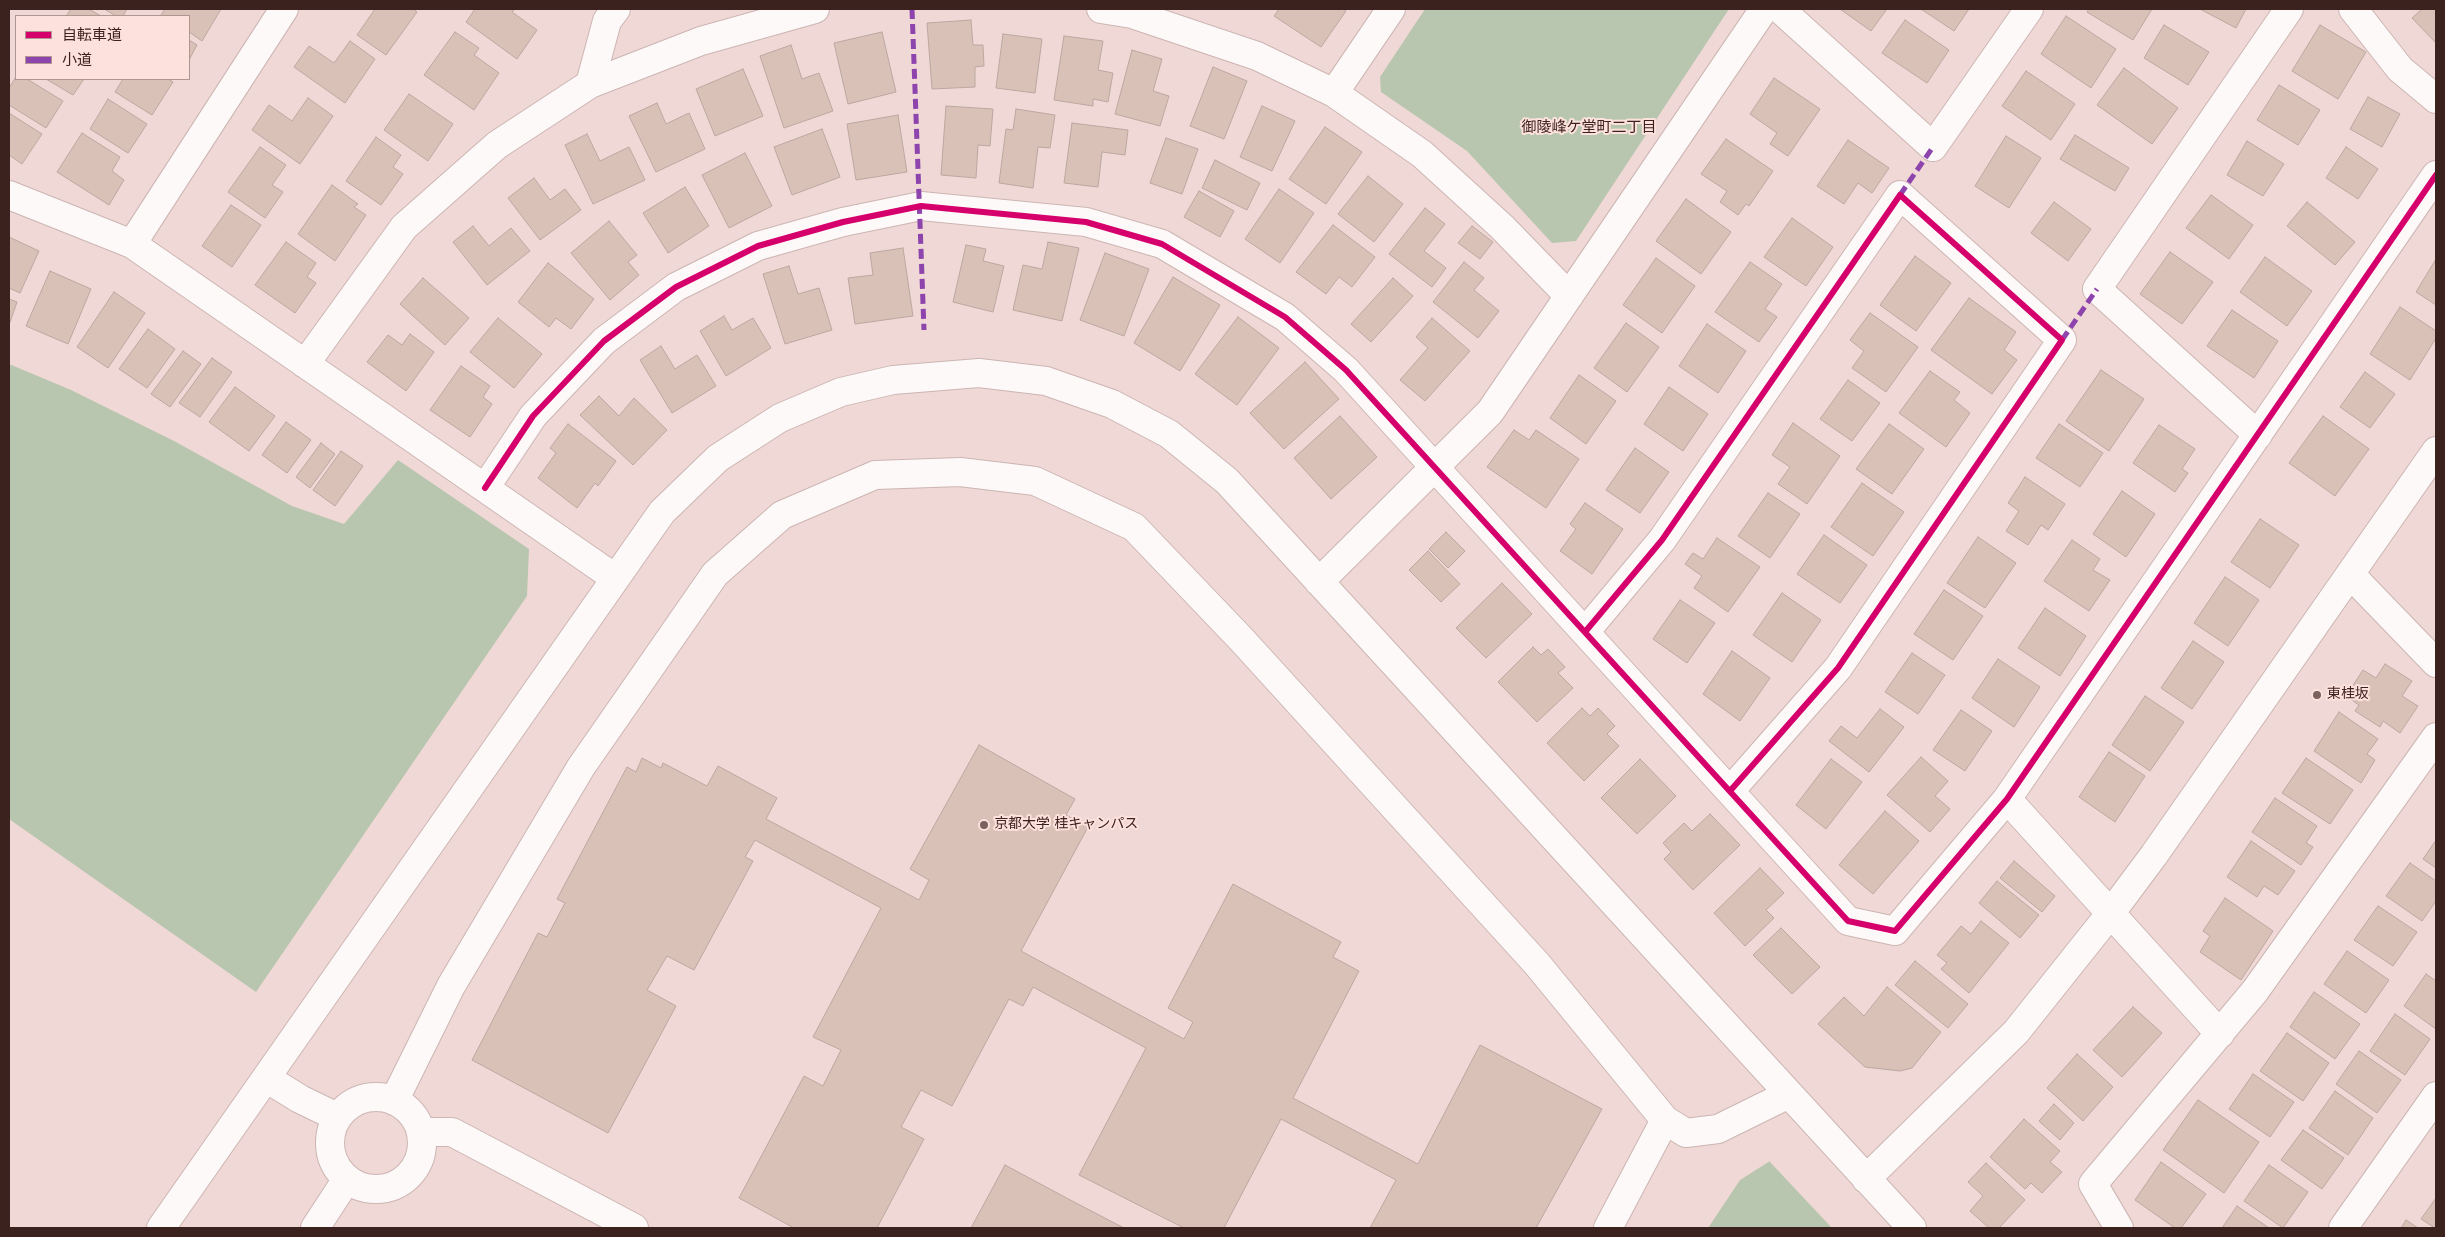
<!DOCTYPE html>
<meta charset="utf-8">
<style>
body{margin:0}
#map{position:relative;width:2445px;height:1237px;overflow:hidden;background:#efd8d5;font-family:Jost,"Noto Sans JP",sans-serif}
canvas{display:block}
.frame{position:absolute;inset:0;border:10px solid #3c221f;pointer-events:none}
.legend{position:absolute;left:15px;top:15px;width:175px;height:65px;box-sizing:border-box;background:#fde1dc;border:1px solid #b09590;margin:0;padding:6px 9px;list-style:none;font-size:15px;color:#3c221f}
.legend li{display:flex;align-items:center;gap:10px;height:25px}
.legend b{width:25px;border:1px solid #b09590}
</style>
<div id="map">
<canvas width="2445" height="1237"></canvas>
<div class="frame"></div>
<ul class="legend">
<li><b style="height:6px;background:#d6006c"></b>自転車道</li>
<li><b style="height:6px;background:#8e44ad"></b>小道</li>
</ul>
</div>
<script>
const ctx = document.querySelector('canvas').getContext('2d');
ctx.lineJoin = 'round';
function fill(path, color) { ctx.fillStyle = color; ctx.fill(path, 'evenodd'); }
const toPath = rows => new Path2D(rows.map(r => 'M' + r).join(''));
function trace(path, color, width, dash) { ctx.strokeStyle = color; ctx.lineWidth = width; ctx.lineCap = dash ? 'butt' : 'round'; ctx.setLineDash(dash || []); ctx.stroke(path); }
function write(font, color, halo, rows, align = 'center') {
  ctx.font = font + ' Jost,"Noto Sans JP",sans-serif'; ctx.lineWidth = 4; ctx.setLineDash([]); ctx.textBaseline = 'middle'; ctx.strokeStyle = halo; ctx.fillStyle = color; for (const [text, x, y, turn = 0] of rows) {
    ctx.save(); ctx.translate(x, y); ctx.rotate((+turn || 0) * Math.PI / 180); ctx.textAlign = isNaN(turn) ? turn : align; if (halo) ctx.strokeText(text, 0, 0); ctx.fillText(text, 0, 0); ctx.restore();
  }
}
const green = toPath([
 [1425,9,1729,9,1576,241,1552,243,1467,151,1381,92,1380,77],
 [9,364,71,390,174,441,292,506,344,524,398,460,529,549,527,596,256,992,9,819],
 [1770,1161,1770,1162,1832,1228,1708,1228,1740,1180]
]);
const building = toPath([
 [71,9,89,9,101,16,66,16,71,9],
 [104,9,127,9,123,16,116,16,104,9],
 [165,9,221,9,202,41,189,32,189,16,164,16,161,15,165,9],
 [375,9,413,9,417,12,386,55,357,35,375,9],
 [475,9,515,9,512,12,537,30,517,59,466,22,475,9],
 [1279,9,1343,9,1346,11,1321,47,1274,16,1279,9],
 [1840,9,1887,9,1871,31,1840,9],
 [1921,9,1969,9,1954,31,1921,9],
 [2089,9,2152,9,2133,40,2087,12,2089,9],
 [2200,9,2246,9,2236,28,2200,9],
 [2422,9,2436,9,2436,43,2412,18,2422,9],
 [2066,16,2116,49,2091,88,2041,54,2066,16],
 [971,20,973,45,983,45,984,66,975,67,975,87,932,89,927,23,971,20],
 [1905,20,1949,50,1927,83,1882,53,1905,20],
 [2164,25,2209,52,2188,85,2144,58,2164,25],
 [2320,25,2366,52,2338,99,2292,71,2320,25],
 [455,32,479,48,474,55,499,73,474,110,424,75,455,32],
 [882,32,896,92,848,104,834,43,882,32],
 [1003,34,1042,39,1035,93,996,88,1003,34],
 [1064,36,1103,41,1098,70,1113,73,1108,102,1093,99,1093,106,1054,100,1064,36],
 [189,40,197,45,189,60,189,40],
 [350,41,375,59,345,103,294,67,309,46,334,63,350,41],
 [791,45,802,79,819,73,833,111,784,128,760,56,791,45],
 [1132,50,1162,59,1153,91,1169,96,1160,126,1115,114,1132,50],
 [1213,67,1247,81,1224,139,1190,126,1213,67],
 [2124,68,2178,108,2152,144,2097,105,2124,68],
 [743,69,763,116,715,136,696,89,743,69],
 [2026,71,2075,104,2051,140,2002,106,2026,71],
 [16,77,16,79,27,79,63,101,46,128,9,105,9,88,16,77],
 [1774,78,1820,109,1788,156,1770,144,1777,133,1750,114,1774,78],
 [46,79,84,79,73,95,46,79],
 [123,79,168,79,173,82,152,115,115,92,123,79],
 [2279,85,2320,110,2298,145,2257,120,2279,85],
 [409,94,453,124,428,161,384,130,409,94],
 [2368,97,2400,114,2382,147,2350,129,2368,97],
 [308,98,333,116,300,164,252,130,269,105,292,121,308,98],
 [108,99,147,124,128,153,90,129,108,99],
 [657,103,666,124,689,113,705,149,656,172,629,116,657,103],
 [946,106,993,109,990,146,978,145,976,178,941,175,946,106],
 [1262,106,1295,121,1272,171,1240,157,1262,106],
 [1016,109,1055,115,1050,148,1038,147,1033,188,999,183,1006,129,1013,130,1016,109],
 [9,113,42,134,22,164,9,155,9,113],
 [898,115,907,172,856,180,847,124,898,115],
 [1072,123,1128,130,1125,155,1102,152,1098,187,1064,183,1072,123],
 [1325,127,1362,152,1326,204,1289,179,1325,127],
 [822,129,840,177,792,195,774,147,822,129],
 [82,133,120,157,112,171,124,180,109,205,57,172,82,133],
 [587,134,600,161,629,147,645,180,593,204,565,145,587,134],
 [2075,135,2129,168,2115,191,2060,159,2075,135],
 [2006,136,2041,158,2009,208,1975,186,2006,136],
 [376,137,401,155,393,167,403,174,381,205,346,181,376,137],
 [1166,138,1198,149,1182,194,1150,183,1166,138],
 [1726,139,1773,171,1749,206,1746,204,1738,215,1720,202,1727,191,1701,174,1726,139],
 [1848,140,1889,168,1872,193,1858,183,1844,204,1817,186,1848,140],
 [2247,141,2284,164,2263,196,2227,175,2247,141],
 [260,147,286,165,272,185,283,192,265,218,228,192,260,147],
 [2346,147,2378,169,2358,199,2326,178,2346,147],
 [745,153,772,206,729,228,702,175,745,153],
 [1215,160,1260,183,1247,210,1202,188,1215,160],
 [1368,176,1403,204,1374,242,1338,214,1368,176],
 [534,178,550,200,565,189,581,210,540,240,508,198,534,178],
 [332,185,358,204,354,207,366,215,335,261,298,234,332,185],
 [685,187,709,226,668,253,643,213,685,187],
 [1279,189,1314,213,1280,263,1245,239,1279,189],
 [1199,191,1234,211,1220,237,1184,217,1199,191],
 [2211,195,2253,225,2229,259,2186,228,2211,195],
 [1686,199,1731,232,1701,274,1656,241,1686,199],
 [2054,202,2091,229,2068,261,2031,233,2054,202],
 [2307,202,2355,242,2335,265,2287,226,2307,202],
 [231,205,261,225,232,267,202,246,231,205],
 [1425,208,1445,224,1424,251,1446,268,1432,287,1389,254,1425,208],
 [1792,218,1833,247,1806,286,1764,257,1792,218],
 [609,221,637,255,628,262,639,275,610,300,571,253,609,221],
 [1333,225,1375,257,1352,287,1339,277,1326,294,1296,272,1333,225],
 [473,226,489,246,511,228,530,251,487,285,453,242,473,226],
 [1472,226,1493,242,1480,259,1458,243,1472,226],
 [9,237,39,251,20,293,9,288,9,237],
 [286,242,316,263,307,277,316,283,295,313,255,285,286,242],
 [1048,242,1079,248,1062,321,1013,310,1023,265,1042,269,1048,242],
 [966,245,986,249,983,261,1004,266,993,312,953,302,966,245],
 [903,248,913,316,855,324,848,278,873,275,870,253,903,248],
 [2170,252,2213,282,2182,324,2140,294,2170,252],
 [1105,253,1149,269,1124,336,1080,320,1105,253],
 [1915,256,1951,283,1916,331,1880,305,1915,256],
 [2265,257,2312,291,2287,326,2240,292,2265,257],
 [1656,258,1695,286,1662,333,1623,305,1656,258],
 [2436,259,2436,305,2416,292,2436,259],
 [1464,262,1484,278,1474,290,1499,311,1478,338,1433,302,1464,262],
 [1750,262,1782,284,1765,309,1777,317,1759,342,1715,312,1750,262],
 [548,263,594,299,571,329,556,318,549,327,518,302,548,263],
 [789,266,798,294,819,288,832,330,785,344,763,274,789,266],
 [50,271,91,289,68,344,26,326,50,271],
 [1173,277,1220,305,1180,371,1134,343,1173,277],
 [423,278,469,318,445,345,400,304,423,278],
 [1393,278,1413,296,1371,342,1351,324,1393,278],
 [114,292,145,313,108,368,77,347,114,292],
 [1969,298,2016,332,2004,350,2017,360,1992,394,1931,350,1969,298],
 [9,299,17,302,9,325,9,299],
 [2400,307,2436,331,2436,338,2410,380,2370,354,2400,307],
 [2232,310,2278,341,2254,378,2207,346,2232,310],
 [1870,313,1918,347,1886,392,1852,368,1864,351,1850,340,1870,313],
 [724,316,732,330,753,318,771,348,726,376,700,331,724,316],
 [1238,317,1279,348,1237,405,1195,374,1238,317],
 [498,318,542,354,514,388,470,352,498,318],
 [1432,318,1470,351,1425,401,1400,380,1428,348,1416,337,1432,318],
 [1626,323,1659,347,1627,392,1594,368,1626,323],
 [1707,324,1746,351,1718,393,1679,366,1707,324],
 [148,329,175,349,147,388,119,369,148,329],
 [410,334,434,352,406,391,367,362,388,335,402,345,410,334],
 [661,346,675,369,697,355,716,386,672,413,640,360,661,346],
 [183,351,201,364,170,407,151,394,183,351],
 [212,358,232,372,200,417,179,403,212,358],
 [1305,362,1339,399,1284,449,1250,413,1305,362],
 [461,366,490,386,483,397,492,404,470,437,430,410,461,366],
 [2101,370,2144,399,2109,451,2066,421,2101,370],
 [1930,371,1960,392,1954,400,1970,413,1946,447,1899,413,1930,371],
 [2365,372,2395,394,2370,428,2340,407,2365,372],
 [1579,375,1616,401,1586,444,1550,418,1579,375],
 [1848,380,1880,403,1852,441,1820,419,1848,380],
 [235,387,275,416,249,451,209,422,235,387],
 [1669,387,1708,414,1683,451,1644,424,1669,387],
 [599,396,619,416,634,398,667,430,633,465,580,415,599,396],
 [1340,416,1377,457,1331,499,1294,458,1340,416],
 [2323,416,2369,449,2335,496,2289,463,2323,416],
 [286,422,311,440,287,473,262,455,286,422],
 [1793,423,1840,456,1807,504,1778,484,1790,467,1772,455,1793,423],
 [568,424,616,461,598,486,595,483,577,508,538,478,556,453,550,448,568,424],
 [1889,424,1924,449,1892,494,1856,469,1889,424],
 [2059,424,2103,453,2080,487,2036,458,2059,424],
 [2159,425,2195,449,2182,469,2188,473,2175,492,2133,463,2159,425],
 [1514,430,1529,440,1536,430,1579,459,1546,508,1487,467,1514,430],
 [321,443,335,454,310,488,296,477,321,443],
 [1635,448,1669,472,1640,513,1606,490,1635,448],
 [341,451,363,466,335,506,313,490,341,451],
 [2025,477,2065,504,2048,530,2041,525,2028,545,2006,531,2019,511,2008,503,2025,477],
 [1862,483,1904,512,1873,556,1831,527,1862,483],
 [2122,491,2155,514,2126,557,2093,534,2122,491],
 [1768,493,1800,514,1770,558,1738,536,1768,493],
 [1585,503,1623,529,1592,574,1560,551,1576,529,1570,524,1585,503],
 [2260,519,2299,545,2270,588,2231,562,2260,519],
 [1446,532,1465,551,1448,568,1429,549,1446,532],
 [1824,535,1867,565,1840,603,1797,574,1824,535],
 [1978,537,2016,563,1985,608,1947,583,1978,537],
 [1717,538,1760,567,1728,612,1694,588,1702,576,1685,564,1693,553,1703,559,1717,538],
 [2072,540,2100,559,2093,570,2110,580,2089,611,2044,581,2072,540],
 [1428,551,1460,584,1441,602,1409,570,1428,551],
 [2225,577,2259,600,2228,646,2194,623,2225,577],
 [1502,583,1532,614,1486,658,1456,628,1502,583],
 [1944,590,1983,616,1953,660,1914,634,1944,590],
 [1782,593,1821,620,1792,662,1753,635,1782,593],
 [1680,600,1715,623,1687,663,1653,639,1680,600],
 [2045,608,2086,636,2060,676,2018,648,2045,608],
 [2193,641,2224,662,2192,709,2161,688,2193,641],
 [1533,647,1541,655,1548,649,1565,667,1558,673,1573,688,1537,722,1498,682,1533,647],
 [1732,651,1770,678,1740,721,1703,694,1732,651],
 [1912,653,1945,675,1918,714,1885,692,1912,653],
 [1998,659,2040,687,2014,727,1972,698,1998,659],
 [2385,664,2412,681,2402,696,2418,706,2400,733,2383,721,2380,727,2355,711,2359,705,2346,696,2363,670,2376,678,2385,664],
 [2145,696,2184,722,2150,771,2112,745,2145,696],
 [1582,708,1590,716,1598,708,1615,726,1607,734,1619,746,1584,781,1547,743,1582,708],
 [1880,709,1904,727,1869,772,1829,741,1841,726,1857,738,1880,709],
 [1961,710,1992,731,1965,771,1933,750,1961,710],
 [2339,712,2378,739,2367,754,2375,760,2361,783,2314,751,2339,712],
 [979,745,1075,799,1066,815,1088,827,1021,951,1184,1039,1193,1022,1168,1008,1233,884,1341,942,1333,957,1359,971,1293,1098,1418,1164,1480,1045,1602,1109,1536,1228,1370,1228,1396,1180,1281,1119,1224,1228,1184,1228,1079,1175,1146,1048,1033,987,1023,1006,1009,999,952,1106,921,1090,901,1127,924,1139,877,1228,794,1228,739,1198,804,1076,823,1086,841,1050,813,1037,881,908,755,840,745,857,753,861,694,970,667,956,647,990,676,1006,608,1133,472,1060,538,933,547,937,565,903,557,899,627,767,636,772,642,758,661,768,663,763,707,786,718,766,777,798,766,819,919,900,929,880,910,869,979,745],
 [2109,752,2145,776,2115,822,2079,797,2109,752],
 [1921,757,1948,781,1935,796,1950,809,1930,832,1887,795,1921,757],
 [2306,758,2353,790,2330,824,2282,793,2306,758],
 [1640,759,1676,796,1637,834,1601,798,1640,759],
 [1831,759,1862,782,1826,829,1796,805,1831,759],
 [2275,798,2317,826,2306,843,2313,847,2301,865,2252,832,2275,798],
 [1885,811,1919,841,1873,894,1839,865,1885,811],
 [1710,814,1740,845,1693,890,1664,859,1671,852,1663,843,1684,823,1692,831,1710,814],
 [2436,840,2436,868,2423,859,2436,840],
 [2251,841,2295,871,2278,895,2264,886,2257,897,2227,877,2251,841],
 [2014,861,2055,896,2042,912,2000,878,2014,861],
 [2410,863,2436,881,2436,901,2422,921,2386,896,2410,863],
 [1760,868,1784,893,1766,910,1774,918,1745,946,1714,913,1760,868],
 [1997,881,2039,915,2020,938,1979,903,1997,881],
 [2225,898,2273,931,2241,980,2200,952,2210,936,2203,931,2225,898],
 [2378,906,2417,932,2393,966,2354,940,2378,906],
 [1981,921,2009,943,1969,993,1941,969,1947,963,1937,955,1961,926,1971,934,1981,921],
 [1781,928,1820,967,1792,994,1753,955,1781,928],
 [2347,951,2389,980,2366,1013,2324,984,2347,951],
 [1915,961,1968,1004,1948,1028,1895,985,1915,961],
 [2426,974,2436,981,2436,1029,2404,1006,2426,974],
 [1887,987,1941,1032,1912,1068,1900,1071,1865,1067,1818,1024,1844,997,1864,1016,1887,987],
 [2314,992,2360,1024,2335,1059,2290,1027,2314,992],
 [2133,1007,2162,1033,2122,1077,2093,1050,2133,1007],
 [2395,1014,2430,1039,2405,1075,2370,1051,2395,1014],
 [2287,1033,2329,1063,2303,1101,2260,1071,2287,1033],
 [2359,1051,2401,1080,2377,1113,2336,1084,2359,1051],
 [2077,1054,2113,1087,2083,1121,2047,1088,2077,1054],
 [2253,1074,2294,1102,2270,1137,2229,1109,2253,1074],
 [2335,1091,2373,1118,2348,1155,2309,1128,2335,1091],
 [2198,1100,2259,1142,2224,1193,2163,1150,2198,1100],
 [2054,1104,2074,1123,2060,1140,2039,1121,2054,1104],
 [2024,1119,2060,1151,2050,1162,2062,1172,2042,1193,2031,1183,2025,1189,1990,1157,2024,1119],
 [2303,1130,2344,1158,2322,1189,2281,1160,2303,1130],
 [2161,1162,2206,1194,2181,1228,2175,1228,2135,1200,2161,1162],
 [1986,1163,2025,1200,1999,1228,1989,1228,1970,1211,1983,1196,1968,1182,1986,1163],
 [1005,1165,1074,1202,1124,1228,971,1228,1005,1165],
 [2269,1165,2308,1192,2283,1228,2244,1201,2269,1165],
 [2436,1198,2436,1228,2435,1228,2421,1219,2436,1198],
 [2237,1206,2269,1228,2222,1228,2237,1206],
 [2406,1220,2418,1228,2401,1228,2406,1220]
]);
const minor = toPath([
 [1101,9,1132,14,1257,56,1334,93,1422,154,1502,227,1569,296],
 [1780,9,1933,147,2029,9],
 [2353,9,2400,69,2436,99],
 [590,84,607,21,616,9],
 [1334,93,1391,9],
 [9,195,132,244,615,578],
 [132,244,284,9],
 [305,364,404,227,497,145,590,84,701,41,815,9],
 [2258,435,2097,289,2289,9],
 [485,488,533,416,604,341,676,287,758,246,843,222,921,206,1086,222,1162,244,1285,317,1346,370,1848,921,1895,931,2007,799,2436,175],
 [2350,574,2436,663],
 [1319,582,1490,412,1764,9],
 [1585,632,1662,540,1900,195,2062,340,1838,668,1730,791],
 [2007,799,2220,1034],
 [266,1078,300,1099,337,1117],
 '330 1143a46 46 0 1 1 92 0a46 46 0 1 1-92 0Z',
 [394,1101,451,986,581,767,715,574,782,515,875,475,960,472,1035,481,1134,527,1242,640,1537,964,1665,1120,1686,1133,1718,1129,1789,1094],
 [422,1132,452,1132,634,1228],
 [1866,1179,2016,1032,2110,914,2154,855,2436,451],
 [161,1228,662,512,718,458,780,418,841,392,893,380,979,373,1046,381,1112,404,1169,434,1227,481,1912,1228],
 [315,1228,347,1179],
 [1608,1228,1665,1120],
 [2119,1228,2093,1184,2255,991,2436,737],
 [2343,1228,2436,1096]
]);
const quiet = toPath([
 [912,9,924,330],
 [1900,195,1933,147],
 [2062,340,2097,289]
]);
const cycleway = toPath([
 [485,488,533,416,604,341,676,287,758,246,843,222,921,206,1086,222,1162,244,1285,317,1346,370,1848,921,1895,931,2007,799,2436,175],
 [1585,632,1662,540,1900,195,2062,340,1838,668,1730,791]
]);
const markers = [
 [2317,695,5,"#7b625f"],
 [984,825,5,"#7b625f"]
];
const poiNames = [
 ["東桂坂",2327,695],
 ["京都大学 桂キャンパス",994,825]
];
const neighbourhoodNames = [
 ["御陵峰ケ堂町二丁目",1589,128]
];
fill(green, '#b9c6af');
fill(building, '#dac1b8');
trace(building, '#bca7a0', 1);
trace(minor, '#ccb5b2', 30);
trace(minor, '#fdf9f9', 28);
trace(quiet, '#8e44ad', 5, [10, 5]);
trace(cycleway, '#d6006c', 6);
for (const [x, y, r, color] of markers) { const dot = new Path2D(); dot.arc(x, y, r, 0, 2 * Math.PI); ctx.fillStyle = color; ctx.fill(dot); trace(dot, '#fde1dc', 2); }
write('14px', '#3c221f', '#fde1dc', poiNames, 'left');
write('15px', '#3c221f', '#fde1dc', neighbourhoodNames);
</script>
